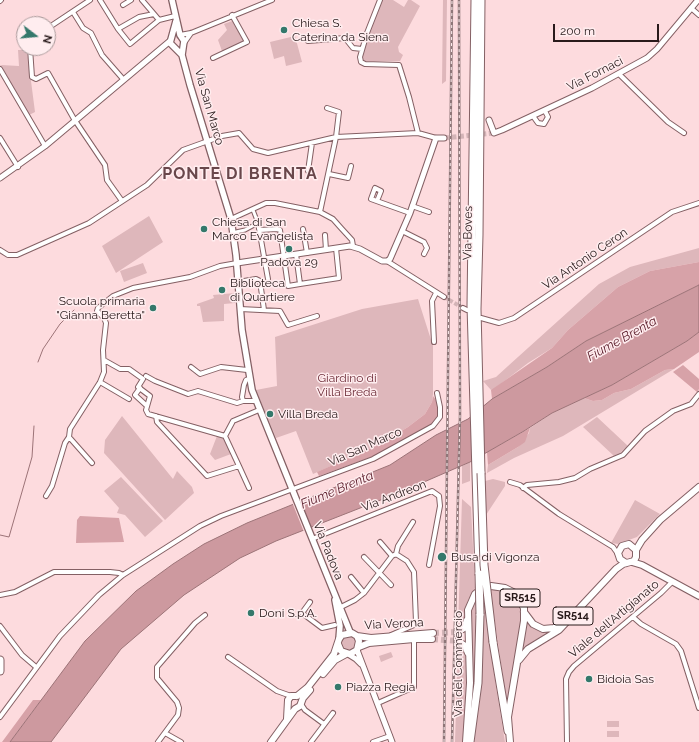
<!DOCTYPE html>
<style>
body{margin:0}
#map{position:relative;width:699px;height:742px;overflow:hidden;background:#fddbde;font-family:Raleway,sans-serif}
canvas{display:block}
.north{position:absolute;left:16px;top:16px;width:40px;height:40px;box-sizing:border-box;background:#ffedef;border:1px solid #a9999a;border-radius:50%;rotate:106deg;font-size:11px;font-weight:700;line-height:16px;text-align:center;color:#291a1b}
.north::after{content:'';display:block;margin:auto;width:14px;height:18px;background:#34786b;clip-path:polygon(50% 0,100% 100%,50% 72%,0 100%)}
.scale{position:absolute;left:553px;top:24px;width:106px;height:18px;box-sizing:border-box;border:2px solid #291a1b;border-top:0;padding-left:5px;font-size:12px;line-height:14px;white-space:nowrap;color:#291a1b;-webkit-text-stroke:3px #ffedef;paint-order:stroke}
</style>
<div id="map">
<canvas width="699" height="742"></canvas>
<div class="north">N</div>
<div class="scale">200 m</div>
</div>
<script>
const ctx = document.querySelector('canvas').getContext('2d');
ctx.lineJoin = 'round';
function fill(path, color) { ctx.fillStyle = color; ctx.fill(path, 'evenodd'); }
const toPath = rows => new Path2D(rows.map(r => 'M' + r).join(''));
function trace(path, color, width, dash) { ctx.strokeStyle = color; ctx.lineWidth = width; ctx.lineCap = dash ? 'butt' : 'round'; ctx.setLineDash(dash || []); ctx.stroke(path); }
function write(font, color, halo, rows, align = 'center') {
  ctx.font = font + ' Raleway,sans-serif'; ctx.lineWidth = 3; ctx.setLineDash([]); ctx.textBaseline = 'middle'; ctx.strokeStyle = halo; ctx.fillStyle = color; for (const [text, x, y, turn = 0] of rows) {
    ctx.save(); ctx.translate(x, y); ctx.rotate((+turn || 0) * Math.PI / 180); ctx.textAlign = isNaN(turn) ? turn : align; if (halo) ctx.strokeText(text, 0, 0); ctx.fillText(text, 0, 0); ctx.restore();
  }
}
const green = toPath([
 [382,0,393,0,404,7,408,0,411,0,420,6,398,47,399,52,403,55,400,61,363,61,362,57,369,33],
 [443,0,447,0,446,81,442,84],
 [232,21,244,41,222,51,218,40,227,30,224,24],
 [295,36,302,62,286,66,284,56,274,59,270,42],
 [18,50,27,50,35,112,29,115,1,65,19,66],
 [149,216,163,242,116,273,102,246],
 [699,248,699,262,650,271,618,287,568,330,552,348,528,363,494,389,491,390,483,381,496,377,508,366,599,284,630,267],
 [143,263,147,273,124,282,120,271],
 [235,293,235,303,224,304,224,321,203,322,200,306,197,306,197,304,214,298,213,295],
 [418,299,433,346,433,394,432,402,425,414,408,427,380,444,313,474,296,431,276,438,256,390,277,386,275,337,362,309],
 [674,369,563,436,514,458,487,473,488,465,518,447,529,433,530,428,552,413,584,398,593,401,602,400,614,393,631,389,665,370],
 [122,416,173,479,177,471,192,487,194,493,165,520,104,453,105,440],
 [597,417,628,446,620,453,614,456,583,427],
 [217,436,224,438,231,454,215,460,210,454],
 [470,462,470,481,462,484,462,466],
 [121,477,163,521,145,537,125,515,117,513,119,508,104,491],
 [493,479,505,482,505,486,486,515,485,481],
 [462,499,471,507,475,588,468,600,464,623,458,629],
 [635,500,660,514,637,537,618,544,611,543],
 [490,590,501,590,510,594,516,600,521,610,520,628,507,703],
 [484,594,496,687,505,742,474,742,481,692,483,660],
 [476,599,475,669,472,711,473,654,470,618,471,609],
 [527,622,534,628,543,632,551,632,522,652],
 [351,635,357,639,354,651,344,651,340,646,342,639],
 [458,642,462,645,467,654,467,695,463,742,455,742],
 [391,652,393,657,381,662,379,656],
 [607,721,619,721,619,727,607,727],
 [607,731,619,731,619,737,607,737]
]);
const forest = toPath([
 [699,262,699,285,586,341,547,367,492,399,491,390,552,348,568,330,618,287,650,271],
 [699,332,699,352,674,369,665,370,631,389,614,393,602,400,593,401,584,398,612,385,687,341],
 [683,365,699,379,699,389,697,392,673,372],
 [433,396,438,403,439,414,433,423,427,428,382,453,319,476,317,472,380,444,408,427,425,414,432,402],
 [530,428,525,442,518,447,488,465,487,452],
 [80,516,119,518,124,542,76,543,77,520],
 [33,700,41,700,10,742,2,742]
]);
const water = toPath([
 [699,285,699,332,687,341,612,385,552,413,524,431,470,462,401,492,276,541,240,558,184,595,121,649,51,742,10,742,85,641,136,591,173,564,204,544,247,523,390,465,436,435,468,419,492,399,547,367,586,341,699,285]
]);
const pier = toPath([
 [300,499,312,529,304,532,292,502]
]);
const stream = toPath([
 [38,362,43,349,60,324,74,310],
 [0,535,9,537,32,457,34,426]
]);
const minorTunnel = toPath([
 [444,297,463,308]
]);
const tertiaryTunnel = toPath([
 [444,138,494,133]
]);
const primaryTunnel = toPath([
 [433,633,458,632],
 [432,639,458,641]
]);
const pedestrian = toPath([
 [236,232,245,230,258,223,253,210]
]);
const minor = toPath([
 [100,0,118,29,139,17,154,14,159,20,175,16],
 [142,0,154,14],
 [380,0,367,33,360,57,361,62,365,64,399,65,409,97,418,133],
 [0,1,1,0],
 [123,5,131,0],
 [691,8,699,15],
 [73,12,83,28,91,33,102,55,123,79],
 [48,28,90,0],
 [118,29,130,44,159,20],
 [180,35,191,33,272,0],
 [308,41,345,38,353,48,362,49],
 [184,43,191,33],
 [30,48,32,77,36,79,48,73,74,119,105,165,107,180,122,201],
 [213,58,247,42,232,15],
 [0,69,45,146],
 [619,74,668,122,684,133],
 [533,116,538,123,544,124,548,117,545,111],
 [0,138,18,167],
 [308,171,312,143],
 [329,174,348,178,351,166],
 [377,201,381,191,375,188,371,199,410,213],
 [412,206,429,212],
 [320,212,336,137,339,112,327,108],
 [231,219,266,203,275,203,320,212,333,219,341,228,352,240,353,246],
 [258,223,268,279],
 [303,229,307,253],
 [260,230,277,229,280,230,288,286,300,284],
 [402,231,424,242,427,248,424,254],
 [325,235,326,250],
 [0,250,8,255,17,255,89,223,147,185,183,150,222,136,239,133,253,149,268,153,336,137,418,133,436,138],
 [296,254,300,284,339,278,336,248],
 [387,261,444,297],
 [238,282,256,279,260,281,264,310],
 [463,308,467,310],
 [240,309,280,311,288,325,317,316],
 [481,318,499,323,514,318,672,212,699,203],
 [434,342,432,301,436,293],
 [104,360,120,369,129,369,143,379,138,387,150,396,146,410,148,414,225,436,233,421,259,410],
 [191,367,200,374,221,367,247,370],
 [146,376,155,381,188,394,198,391,237,403,243,401,255,401],
 [100,382,129,399],
 [140,388,135,395,147,406],
 [243,401,242,397,244,385,246,380,249,379],
 [156,416,157,422,207,476,239,466,225,436],
 [69,437,92,463],
 [239,466,249,488],
 [510,482,520,485,559,514,613,547,618,554],
 [523,488,527,485,559,482,575,478,590,469,623,455,645,431,673,411,691,404,699,394],
 [46,496,52,486,65,443,69,437,70,429,100,382,104,372,103,350,106,323,104,318,97,311,98,308,113,296,133,288,190,277,220,266,237,263],
 [312,539,432,491,439,496,440,506,429,565],
 [380,542,392,556],
 [364,557,391,585],
 [351,577,364,593],
 [0,595,15,592,54,572,110,572,119,573,123,575],
 [310,602,302,613,322,628,335,625],
 [341,607,355,600,364,593,392,556,396,554,398,546,413,522],
 [633,617,641,624,676,644,681,651,699,708],
 [0,626,22,655,36,667],
 [391,635,414,625,416,622,414,572,407,561,396,554],
 [228,657,277,691,291,696],
 [378,703,414,687,414,639],
 [301,704,305,710,324,724],
 [0,717,60,636,99,595,123,575,200,526,221,516,373,459,433,426,440,417,440,407,437,393],
 [165,733,181,742],
 [158,742,178,715,179,708,177,702,157,678,157,667,195,623,205,615],
 [311,742,333,713],
 [373,742,390,736],
 [567,742,566,679,569,672,574,666,661,593,672,582]
]);
const tertiary = toPath([
 [489,120,494,133,502,130,592,88,647,58,657,49,698,0],
 [0,178,45,146,170,41],
 [237,263,350,246,360,249,382,261,387,261,390,259,410,213,436,138,444,138],
 [357,650,392,742],
 [348,654,356,659,361,664]
]);
const secondary = toPath([
 [172,0,180,35],
 [176,21,170,43,182,55],
 [180,35,184,41,182,55,190,85,231,219,236,255,242,330,252,390,350,632],
 [632,562,642,565,699,596],
 [335,600,340,626,339,639]
]);
const primary = toPath([
 [636,550,642,540,660,520,699,487],
 [524,612,533,624,543,629,554,628,562,623],
 [458,632,464,628,467,620],
 [357,636,371,638,433,633],
 [458,641,465,646,468,653],
 [359,647,369,643,414,639,432,639],
 [519,660,528,649,559,630,616,569,623,564,634,561,636,557,636,550,629,544,622,546,618,553,620,559,626,563],
 [323,674,335,660,346,654],
 [297,696,308,687,334,654,339,639,342,635,352,633,357,636,359,641,357,650,350,654,341,651,338,644],
 [287,719,288,700,291,696,297,696],
 [271,742,295,709,300,706,303,698,310,690],
 [466,742,470,683,468,610,475,594,481,589,491,586,505,588,515,593,524,608,524,621,508,717,510,742]
]);
const trunk = toPath([
 [475,0,471,306,479,574],
 [481,473,477,309,479,235,481,0],
 [493,642,508,731],
 [470,742,478,683,480,614]
]);
const motorway = toPath([
 [0,660,0,671]
]);
const rail = toPath([
 [444,742,452,0],
 [452,742,460,415,459,0]
]);
const trunkBridge = toPath([
 [481,473,484,565,493,642],
 [479,574,480,614]
]);
const markers = [
 [284,30,4,"#34786b"],
 [204,229,4,"#34786b"],
 [289,249,4,"#34786b"],
 [222,290,4,"#34786b"],
 [153,308,4,"#34786b"],
 [270,414,4,"#34786b"],
 [442,557,5,"#34786b"],
 [251,613,4,"#34786b"],
 [589,679,4,"#34786b"],
 [338,687,4,"#34786b"]
];
const shields = [
 [520,598,40],
 [573,616,40]
];
const shieldNames = [
 ["SR515",520,598],
 ["SR514",573,616]
];
const poiNames = [
 ["Chiesa S.",292,23],
 ["Caterina da Siena",292,37],
 ["Chiesa di San",212,222],
 ["Marco Evangelista",212,236],
 ["Padova 29",289,262,"center"],
 ["Biblioteca",230,283],
 ["di Quartiere",230,297],
 ["Scuola primaria",145,301,"right"],
 ["\"Gianna Beretta\"",145,315,"right"],
 ["Villa Breda",278,414],
 ["Busa di Vigonza",451,557],
 ["Doni S.p.A.",259,613],
 ["Bidoia Sas",597,679],
 ["Piazza Regia",346,687]
];
const streetNames = [
 ["Via Fornaci",595,74,-27],
 ["Via San Marco",209,107,74],
 ["Via Boves",468,233,-89],
 ["Via Antonio Ceron",585,259,-34],
 ["Via San Marco",365,447,-24],
 ["Via Andreon",394,496,-21],
 ["Via Padova",328,551,68],
 ["Viale dell'Artigianato",614,619,-40],
 ["Via Verona",394,624,-3],
 ["Via del Commercio",458,664,-90]
];
const parkNames = [
 ["Giardino di",347,378],
 ["Villa Breda",347,392]
];
const waterNames = [
 ["Fiume Brenta",622,339,-29],
 ["Fiume Brenta",337,490,-23]
];
const districtNames = [
 ["PONTE DI BRENTA",240,174]
];
fill(green, '#deb7bb');
fill(forest, '#d7a2a8');
fill(water, '#cd999f');
trace(water, '#9c7377', 1);
fill(pier, '#fddbde');
trace(stream, '#9c7377', 1);
trace(minorTunnel, '#d3b4b7', 4, [4, 2]);
trace(tertiaryTunnel, '#d3b4b7', 5, [5, 2.5]);
trace(primaryTunnel, '#d3b4b7', 6, [6, 3]);
trace(pedestrian, '#846064', 5);
trace(minor, '#846064', 6);
trace(tertiary, '#846064', 7);
trace(secondary, '#846064', 8);
trace(primary, '#846064', 8);
trace(trunk, '#846064', 9);
trace(motorway, '#846064', 9);
trace(pedestrian, '#fff', 3);
trace(minor, '#fff', 4);
trace(tertiary, '#fff', 5);
trace(secondary, '#fff', 5.5);
trace(primary, '#fff', 6);
trace(trunk, '#fff', 7);
trace(motorway, '#fff', 7);
trace(rail, '#8e7678', 2.5);
trace(rail, '#ffedef', 1, [3]);
trace(trunkBridge, '#846064', 9, []);
trace(trunkBridge, '#fff', 7);
for (const [x, y, r, color] of markers) { const dot = new Path2D(); dot.arc(x, y, r, 0, 2 * Math.PI); ctx.fillStyle = color; ctx.fill(dot); trace(dot, '#ffedef', 1.5); }
for (const [x, y, w] of shields) { const box = new Path2D(); box.roundRect(x - w / 2, y - 9, w, 18, 3); ctx.fillStyle = '#ffedef'; ctx.fill(box); trace(box, '#291a1b', 1); }
write('bold 11px', '#291a1b', null, shieldNames);
write('12px', '#291a1b', '#ffedef', poiNames, 'left');
write('12px', '#291a1b', '#ffedef', streetNames);
write('12px', '#6c2b37', '#ffedef', parkNames);
write('italic 13px', '#591a28', '#ffedef', waterNames);
ctx.letterSpacing = '1px';
write('bold 16px', '#69474b', '#ffedef', districtNames);
ctx.letterSpacing = '0px';
</script>
